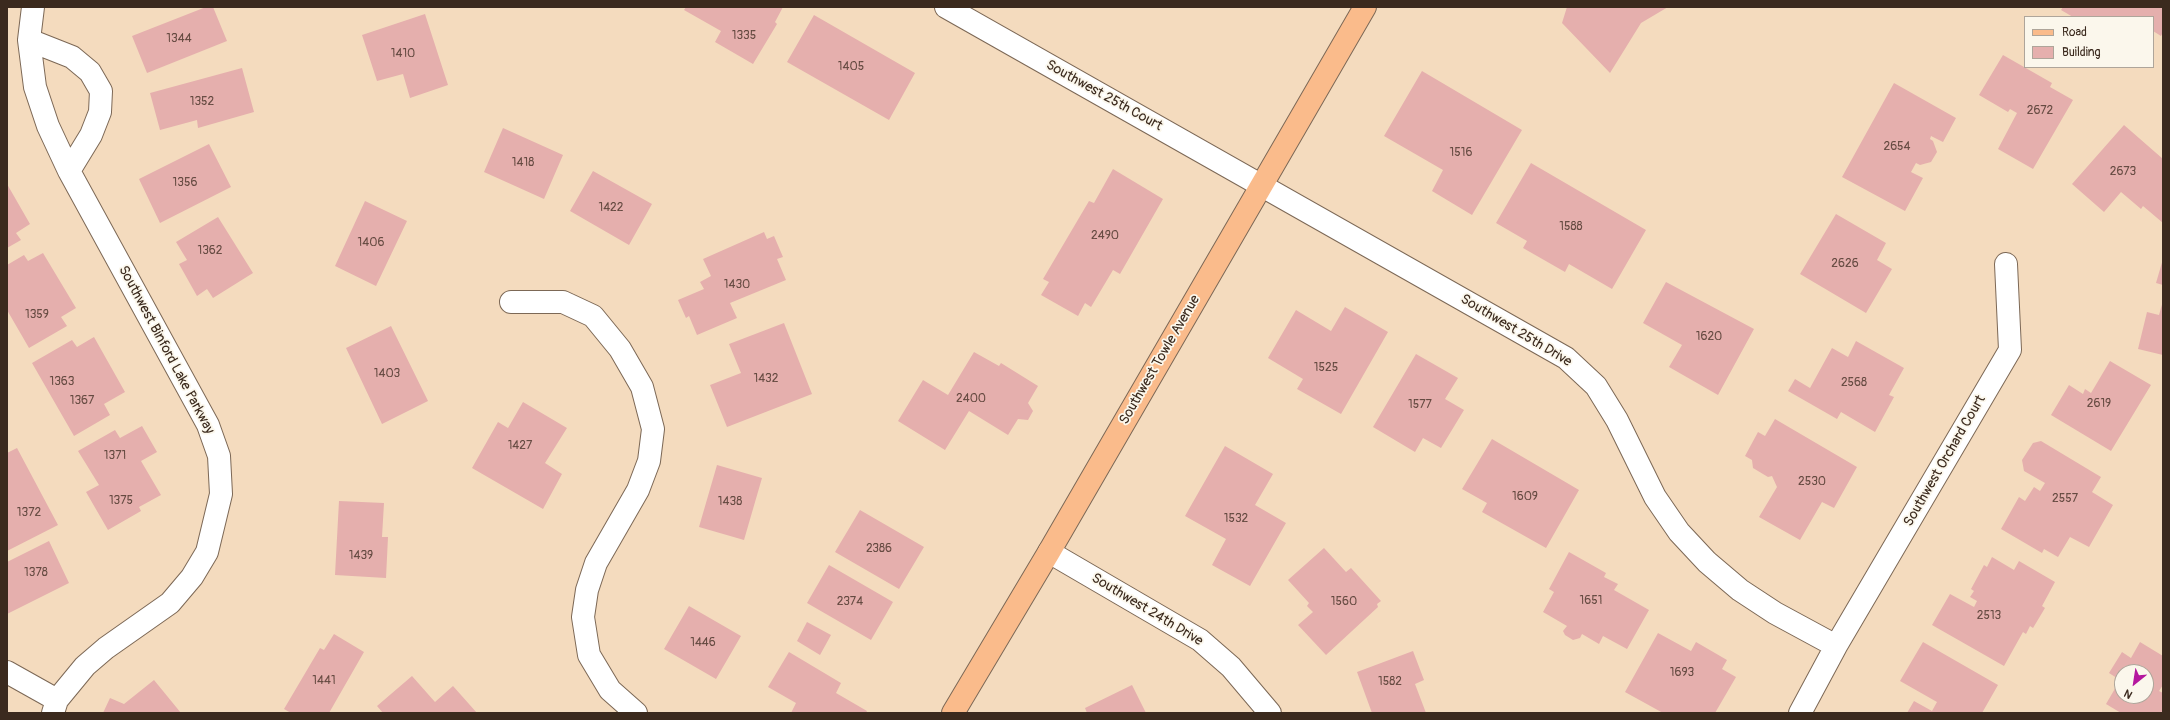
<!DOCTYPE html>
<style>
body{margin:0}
#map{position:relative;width:2170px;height:720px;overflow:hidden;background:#f4dbbe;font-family:Pangolin,sans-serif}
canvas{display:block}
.frame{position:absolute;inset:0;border:8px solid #3b2a1e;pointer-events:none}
.legend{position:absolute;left:2024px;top:16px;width:130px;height:52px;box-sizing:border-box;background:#fbf7ec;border:1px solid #aea59a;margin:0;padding:5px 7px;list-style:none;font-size:12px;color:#3b2a1e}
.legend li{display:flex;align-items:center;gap:8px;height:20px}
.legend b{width:20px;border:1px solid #aea59a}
.north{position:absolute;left:2114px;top:664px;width:40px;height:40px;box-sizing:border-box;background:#fbf7ec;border:1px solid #aea59a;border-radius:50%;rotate:210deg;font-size:11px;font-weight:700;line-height:16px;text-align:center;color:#3b2a1e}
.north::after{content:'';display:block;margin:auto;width:14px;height:18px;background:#b5179e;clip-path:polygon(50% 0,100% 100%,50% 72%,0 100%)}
</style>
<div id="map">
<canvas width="2170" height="720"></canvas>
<div class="frame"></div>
<ul class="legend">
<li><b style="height:5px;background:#fabb8b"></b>Road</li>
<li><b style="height:11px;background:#e5afad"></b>Building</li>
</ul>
<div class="north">N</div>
</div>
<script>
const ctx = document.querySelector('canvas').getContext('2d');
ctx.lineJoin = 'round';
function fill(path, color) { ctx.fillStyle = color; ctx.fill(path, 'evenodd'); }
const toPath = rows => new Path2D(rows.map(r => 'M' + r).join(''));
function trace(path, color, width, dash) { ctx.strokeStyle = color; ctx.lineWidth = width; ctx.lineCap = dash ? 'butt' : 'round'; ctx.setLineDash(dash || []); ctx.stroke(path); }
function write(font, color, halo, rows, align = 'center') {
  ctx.font = font + ' Pangolin,sans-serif'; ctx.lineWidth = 3.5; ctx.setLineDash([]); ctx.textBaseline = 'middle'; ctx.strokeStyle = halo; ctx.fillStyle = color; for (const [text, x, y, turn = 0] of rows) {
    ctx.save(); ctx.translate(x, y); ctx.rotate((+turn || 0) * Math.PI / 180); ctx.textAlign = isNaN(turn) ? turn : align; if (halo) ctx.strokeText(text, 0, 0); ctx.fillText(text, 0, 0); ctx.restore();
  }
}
const building = toPath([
 [206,7,213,7,227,41,147,73,132,36],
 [686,7,783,7,775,22,777,24,753,64,715,42,721,31,684,10],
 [1567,7,1668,7,1641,23,1610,73,1562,23],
 [2063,7,2163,7,2163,32,2161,36,2153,31,2153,17,2073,17,2061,10],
 [425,14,448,85,410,98,403,74,377,81,362,35],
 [814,15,915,73,889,120,787,62],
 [2003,55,2052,83,2050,87,2073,100,2033,169,1998,149,2017,113,2010,109,2008,112,1979,95],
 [242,68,254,112,198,128,197,120,160,130,150,93],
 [1422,71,1522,130,1472,215,1432,191,1443,170,1384,136],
 [1894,83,1956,118,1943,142,1931,136,1930,139,1933,141,1937,152,1931,162,1920,165,1916,163,1911,172,1923,178,1905,211,1842,177],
 [2124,125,2163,159,2163,223,2143,206,2141,209,2121,192,2104,212,2072,184],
 [503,128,563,155,544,199,484,172],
 [209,144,231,187,160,223,139,179],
 [1531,163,1646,230,1612,289,1569,264,1565,272,1523,248,1527,241,1496,223],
 [1113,169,1163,199,1120,274,1113,270,1091,307,1085,303,1078,316,1041,295,1049,282,1043,279,1089,201,1094,203],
 [593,171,652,204,629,245,570,211],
 [7,184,30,224,16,233,21,240,7,248],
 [365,201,407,221,376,286,335,266],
 [1836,214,1886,243,1877,260,1892,269,1866,313,1800,274],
 [218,217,253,273,213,298,207,289,197,296,179,264,187,260,176,242],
 [764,232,767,239,774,236,783,257,777,259,786,280,730,303,737,318,697,335,689,316,686,318,678,300,704,289,700,282,711,276,703,259],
 [43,253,76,308,61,317,67,326,29,348,7,310,7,265,24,255,28,261],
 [2163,259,2163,285,2156,283],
 [1666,282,1754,329,1718,395,1669,367,1682,345,1643,323],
 [2163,301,2163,355,2138,349,2147,312,2159,315],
 [1345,307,1388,332,1341,414,1297,389,1303,379,1268,358,1296,310,1331,331],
 [784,323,812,394,727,427,710,385,741,373,729,344],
 [391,326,428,401,382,424,346,348],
 [94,337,125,392,104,404,110,415,74,436,32,363,72,340,77,347],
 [1856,341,1904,368,1889,395,1894,397,1875,432,1841,412,1837,419,1788,391,1795,379,1810,388,1832,348,1848,357],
 [974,352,999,366,1001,363,1038,386,1028,403,1033,411,1028,420,1018,419,1008,435,969,411,945,450,898,421,923,380,948,395],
 [1416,354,1458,378,1445,399,1464,410,1441,448,1423,438,1415,452,1373,427],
 [2110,361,2151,385,2111,451,2051,415,2069,385,2083,394,2085,389,2091,393],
 [523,402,567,428,545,463,562,474,543,509,472,468,498,422,508,428],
 [1775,419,1857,467,1834,508,1822,502,1800,540,1759,517,1777,487,1772,476,1768,477,1753,468,1752,460,1745,456,1758,432,1765,436],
 [142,426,157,452,141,461,161,495,139,507,141,511,108,530,86,492,99,485,78,451,115,430,120,438],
 [1492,439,1579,490,1546,548,1482,512,1487,503,1462,489],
 [2041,441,2101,477,2092,492,2113,505,2089,547,2070,537,2058,557,2044,549,2042,553,2001,529,2019,497,2025,501,2034,487,2040,491,2045,483,2024,471,2022,460,2033,443],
 [1225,446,1273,474,1255,505,1286,523,1250,586,1212,565,1226,539,1185,516],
 [17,448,58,525,7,551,7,453],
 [717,465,762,478,744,540,699,527],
 [339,501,384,503,382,537,388,537,386,578,335,575],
 [860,510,924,547,899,589,835,552],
 [49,541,69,583,7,614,7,562],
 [1324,548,1346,572,1351,568,1381,601,1377,604,1378,607,1326,655,1298,625,1313,612,1307,606,1309,603,1288,580],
 [1569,552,1606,573,1604,577,1618,584,1614,590,1649,610,1627,649,1603,636,1599,644,1582,634,1580,638,1573,640,1565,635,1563,631,1567,626,1543,612,1554,592,1549,589],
 [1992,557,2014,570,2019,561,2055,582,2042,606,2045,608,2033,628,2030,626,2026,634,2023,632,2004,666,1932,625,1950,594,1974,607,1977,601,1970,597,1974,591,1971,589,1984,565,1987,567],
 [829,565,893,602,871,640,807,603],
 [689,606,741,636,716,679,664,649],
 [807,622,831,635,820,655,797,641],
 [1658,633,1691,651,1696,642,1727,660,1722,669,1736,677,1715,713,1663,713,1625,692],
 [334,634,364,652,329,713,291,713,284,709,320,648,324,650],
 [1923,642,1998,685,1982,713,1907,713,1914,701,1932,711,1937,702,1900,681],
 [2140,642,2163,656,2163,685,2159,691,2163,693,2163,713,2121,713,2106,704,2120,680,2109,673,2122,652,2131,658],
 [2122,672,2146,672,2146,696,2122,696],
 [1413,651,1424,680,1415,684,1426,713,1372,713,1357,672],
 [789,652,841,683,836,693,867,711,866,713,791,713,796,703,768,687],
 [412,676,435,702,453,686,477,713,383,713,377,706],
 [154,680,181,713,103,713,110,698,124,704],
 [1132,685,1146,713,1087,713,1085,708]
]);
const minor = toPath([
 [33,7,29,40,35,87,48,126,69,171,208,425,219,456,221,494,207,552,192,577,170,603,106,648,85,666,57,700,53,713],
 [946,7,1566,358,1596,386,1617,420,1655,497,1679,532,1707,562,1740,590,1775,613,1836,646],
 [29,40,72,57,90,72,101,91,100,112,91,135,69,171],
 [511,302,563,302,593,316,620,349,642,387,653,429,649,461,638,490,596,563,587,590,583,617,589,655,610,690,636,713],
 [1049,552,1200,640,1231,667,1270,713],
 [7,672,57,700],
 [1800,713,1836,646,2010,350,2006,264]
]);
const major = toPath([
 [953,713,1049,552,1365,7]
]);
const numberNames = [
 ["1335",744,36],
 ["1344",179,39],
 ["1410",403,54],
 ["1405",851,67],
 ["1352",202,102],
 ["2672",2040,111],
 ["2654",1897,147],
 ["1516",1461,153],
 ["1418",523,163],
 ["2673",2123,172],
 ["1356",185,183],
 ["1422",611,208],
 ["1588",1571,227],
 ["2490",1105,236],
 ["1406",371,243],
 ["1362",210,251],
 ["2626",1845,264],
 ["1430",737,285],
 ["1359",37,315],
 ["1620",1709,337],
 ["1525",1326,368],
 ["1403",387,374],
 ["1432",766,379],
 ["1363",62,382],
 ["2568",1854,383],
 ["2400",971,399],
 ["1367",82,401],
 ["2619",2099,404],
 ["1577",1420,405],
 ["1427",520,446],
 ["1371",115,456],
 ["2530",1812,482],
 ["1609",1525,497],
 ["2557",2065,499],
 ["1375",121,501],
 ["1438",730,502],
 ["1372",29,513],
 ["1532",1236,519],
 ["2386",879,549],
 ["1439",361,556],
 ["1378",36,573],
 ["1651",1591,601],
 ["2374",850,602],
 ["1560",1344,602],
 ["2513",1989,616],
 ["1446",703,643],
 ["1693",1682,673],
 ["1441",324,681],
 ["1582",1390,682]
];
const streetNames = [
 ["Southwest 25th Court",1104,96,29],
 ["Southwest 25th Drive",1516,331,31],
 ["Southwest Binford Lake Parkway",166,350,62],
 ["Southwest Towle Avenue",1160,360,-60],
 ["Southwest Orchard Court",1945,461,-60],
 ["Southwest 24th Drive",1147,610,31]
];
fill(building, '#e5afad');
trace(minor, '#7c6856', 24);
trace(major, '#7c6856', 24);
trace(minor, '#fff', 22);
trace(major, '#fabb8b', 22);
write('12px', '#664b42', null, numberNames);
write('14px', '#3b2a1e', '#fbf7ec', streetNames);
</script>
